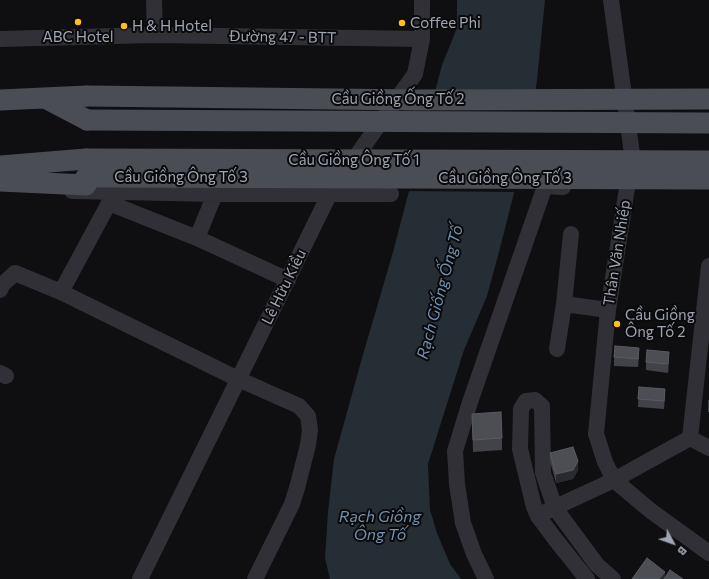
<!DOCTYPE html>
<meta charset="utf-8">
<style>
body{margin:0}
#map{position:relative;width:709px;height:579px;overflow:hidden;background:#0f0f11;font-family:Commissioner,sans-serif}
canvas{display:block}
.north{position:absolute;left:653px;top:523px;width:40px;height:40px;-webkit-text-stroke:3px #0a0a0b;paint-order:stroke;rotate:131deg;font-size:11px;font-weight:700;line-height:16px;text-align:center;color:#9fa4b3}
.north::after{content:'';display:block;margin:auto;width:14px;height:18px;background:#9fa4b3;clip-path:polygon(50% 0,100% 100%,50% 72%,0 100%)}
</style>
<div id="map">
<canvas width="709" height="579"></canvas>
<div class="north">B</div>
</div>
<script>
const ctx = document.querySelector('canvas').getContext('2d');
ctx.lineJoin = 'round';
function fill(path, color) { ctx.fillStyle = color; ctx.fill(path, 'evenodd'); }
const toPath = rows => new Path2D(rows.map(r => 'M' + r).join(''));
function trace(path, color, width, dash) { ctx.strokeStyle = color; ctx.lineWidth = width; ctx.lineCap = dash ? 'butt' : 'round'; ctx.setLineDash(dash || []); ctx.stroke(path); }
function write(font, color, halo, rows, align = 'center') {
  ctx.font = font + ' Commissioner,sans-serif'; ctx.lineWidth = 4; ctx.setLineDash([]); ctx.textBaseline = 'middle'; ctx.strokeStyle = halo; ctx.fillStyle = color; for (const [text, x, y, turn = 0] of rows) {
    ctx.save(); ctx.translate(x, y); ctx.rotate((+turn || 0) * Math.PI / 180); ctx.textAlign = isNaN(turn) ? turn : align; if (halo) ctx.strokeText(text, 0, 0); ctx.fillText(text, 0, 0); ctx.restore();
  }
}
const water = toPath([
 [457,0,545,0,537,80,529,134,499,252,487,296,464,350,428,464,430,510,437,533,450,564,461,579,330,579,325,558,328,512,334,459,362,358,393,252,442,65,457,28]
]);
const pier = toPath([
 [538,89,531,134,516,192,407,191,433,90]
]);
const minor = toPath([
 [154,0,155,35],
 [611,0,633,161,627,188,608,310,596,434,605,462,614,480,651,511,709,553],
 [0,39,155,35,422,39],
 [72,191,215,194,391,194],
 [215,194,197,238,288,280],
 [109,203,197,238],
 [709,266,690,438,709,448],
 [0,290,3,284,15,273,61,292,238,379,299,406,308,416,310,430,308,445,297,488,292,504,255,579],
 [61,292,109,203,110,191],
 [564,304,608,310],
 [557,349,564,304,571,234],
 [0,373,6,376],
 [545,512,614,480,690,438],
 [140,579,330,193,415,74,422,39,422,0],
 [486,579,474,554,463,523,457,484,455,451,470,402,545,186,563,187],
 [587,579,555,539,538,516,534,507,520,449,521,409,526,401,535,400,542,406,543,473,555,508,597,565,613,579]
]);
const major = toPath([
 [45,98,87,120],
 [0,100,87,96],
 [0,166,86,159],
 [0,181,86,185]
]);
const majorBridge = toPath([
 [87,96,416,100,709,99],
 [87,120,709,123],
 [86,159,709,161],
 [86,177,709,179]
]);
const wall = toPath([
 [639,356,638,367,614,366,614,357],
 [669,360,668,373,646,370,646,362],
 [639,387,665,397,664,409,638,407],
 [708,400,709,400,709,412,708,412],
 [472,414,502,438,502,450,473,452],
 [550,453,578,470,573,479,556,483,550,461]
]);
const shadedWall = toPath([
 [669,352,669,360,668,373,668,364],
 [578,461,578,470,573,479,556,483,556,474],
 [665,572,665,579,659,579]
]);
const building = toPath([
 [615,346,639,348,638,359,614,357,615,346],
 [647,350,669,352,668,364,646,362,647,350],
 [639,387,665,389,664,401,638,399,639,387],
 [501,412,502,438,473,440,472,414,501,412],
 [573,447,578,461,573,470,556,474,550,453,573,447],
 [647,558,665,572,659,579,632,579,647,558],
 [670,570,683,579,664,579,670,570]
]);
const markers = [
 [78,22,4,"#ffbe19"],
 [402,23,4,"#ffbe19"],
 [124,26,4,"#ffbe19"],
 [617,324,4,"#ffbe19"]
];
const poiNames = [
 ["Coffee Phi",410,23],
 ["H & H Hotel",132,26],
 ["ABC Hotel",78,37,"center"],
 ["Cầu Giồng",625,315],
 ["Ông Tố 2",625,332]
];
const streetNames = [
 ["Đường 47 - BTT",283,37,1],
 ["Cầu Giồng Ống Tố 2",398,99],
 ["Cầu Giồng Ông Tố 1",354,160],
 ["Cầu Giồng Ông Tố 3",181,177],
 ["Cầu Giồng Ông Tố 3",505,178],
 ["Thân Văn Nhiếp",617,253,-81],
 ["Lê Hữu Kiều",284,287,-64]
];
const waterNames = [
 ["Rạch Giống Ống Tố",440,292,-75],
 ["Rạch Giồng",380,517],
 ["Ông Tố",380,535]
];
fill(water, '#252d35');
fill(pier, '#0f0f11');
trace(minor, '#303036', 16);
trace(major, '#4b4d55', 21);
trace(majorBridge, '#4b4d55', 21);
fill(wall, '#424349');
fill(shadedWall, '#292a2e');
fill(building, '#4c4e54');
trace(building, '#595b63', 1);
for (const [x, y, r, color] of markers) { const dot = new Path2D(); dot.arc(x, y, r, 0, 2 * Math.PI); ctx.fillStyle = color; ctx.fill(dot); trace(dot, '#0a0a0b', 1.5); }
write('15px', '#9fa4b3', '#0a0a0b', poiNames, 'left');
write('15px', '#9fa4b3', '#0a0a0b', streetNames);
write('italic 16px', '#7190b2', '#0a0a0b', waterNames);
</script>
